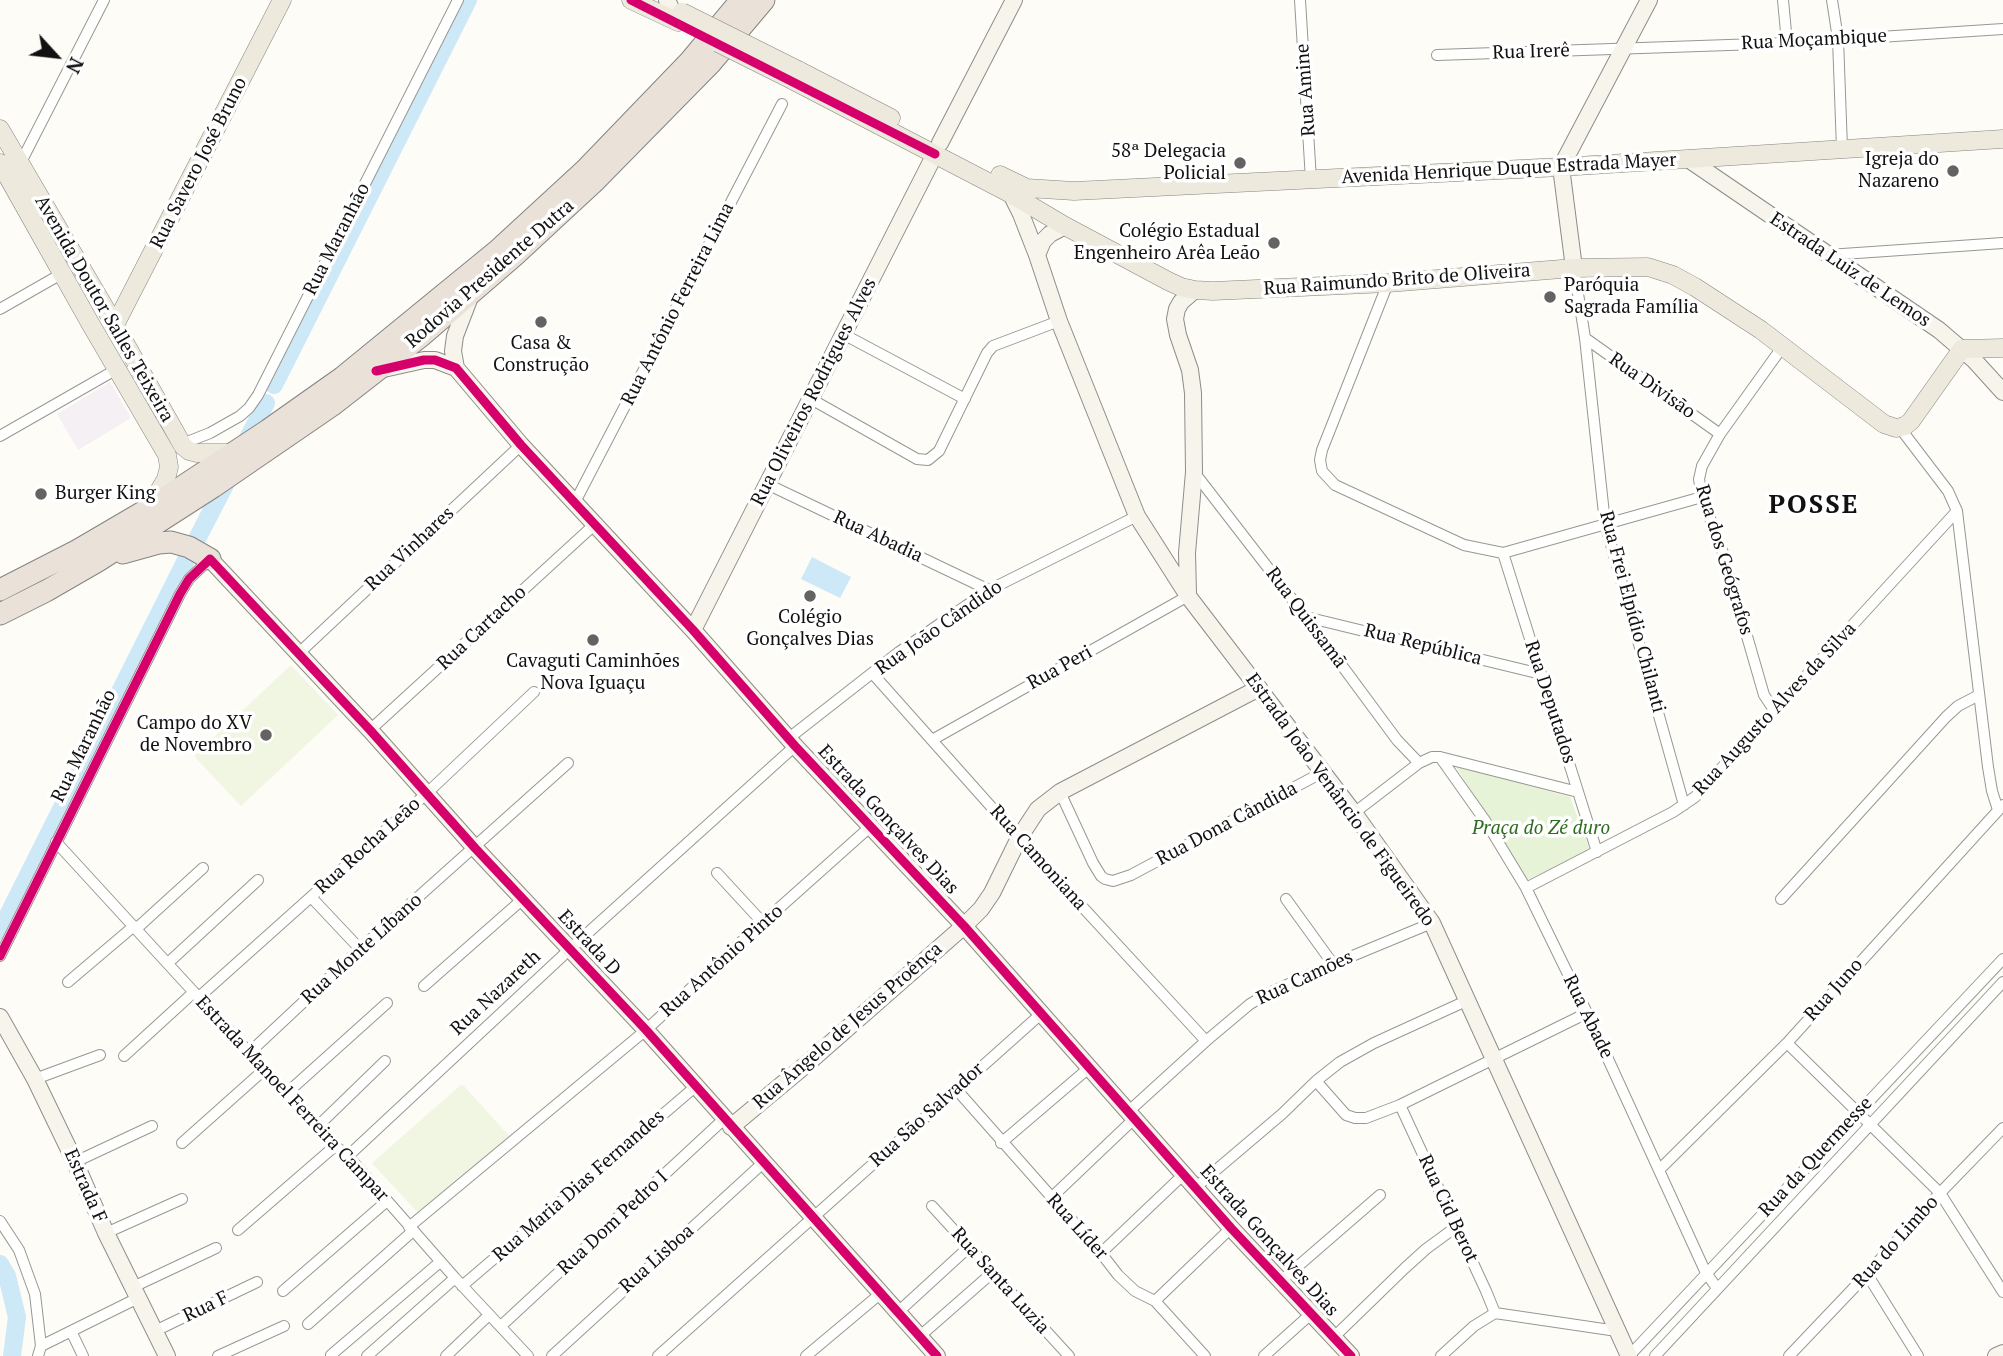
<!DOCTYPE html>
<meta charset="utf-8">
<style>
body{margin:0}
#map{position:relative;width:2003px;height:1356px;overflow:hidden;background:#fdfcf7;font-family:"PT Serif",serif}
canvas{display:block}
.north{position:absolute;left:21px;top:21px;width:70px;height:70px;-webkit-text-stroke:5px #fff;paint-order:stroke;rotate:117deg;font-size:19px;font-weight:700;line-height:28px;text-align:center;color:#111}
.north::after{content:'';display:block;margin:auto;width:24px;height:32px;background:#111;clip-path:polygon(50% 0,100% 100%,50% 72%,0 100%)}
</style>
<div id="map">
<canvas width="2003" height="1356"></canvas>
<div class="north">N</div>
</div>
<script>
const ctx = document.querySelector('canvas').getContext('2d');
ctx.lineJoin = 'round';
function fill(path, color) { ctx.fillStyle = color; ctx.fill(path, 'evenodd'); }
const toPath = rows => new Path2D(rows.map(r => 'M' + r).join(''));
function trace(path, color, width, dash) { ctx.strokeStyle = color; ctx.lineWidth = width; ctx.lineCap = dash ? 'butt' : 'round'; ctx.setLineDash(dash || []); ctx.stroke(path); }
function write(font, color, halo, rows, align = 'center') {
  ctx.font = font + ' "PT Serif",serif'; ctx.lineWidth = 7; ctx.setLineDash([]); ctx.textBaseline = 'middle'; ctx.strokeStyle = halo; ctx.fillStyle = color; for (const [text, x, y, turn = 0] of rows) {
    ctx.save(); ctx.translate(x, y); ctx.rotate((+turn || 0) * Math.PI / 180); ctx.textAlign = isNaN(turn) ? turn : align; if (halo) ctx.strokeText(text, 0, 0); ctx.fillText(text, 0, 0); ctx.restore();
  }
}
const industrial = toPath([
 [110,382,131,418,78,450,57,414]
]);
const green = toPath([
 [1455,765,1570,797,1590,851,1527,880]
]);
const pitch = toPath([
 [291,665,338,715,241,806,194,756],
 [462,1084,511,1138,420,1215,372,1163]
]);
const water = toPath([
 [812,557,851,577,840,598,801,579]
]);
const river = toPath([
 [274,385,468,0],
 [244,446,266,403],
 [198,537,230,475],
 [0,931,186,560],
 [0,1264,7,1276,17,1317,12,1356]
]);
const street = toPath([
 [1300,0,1311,180],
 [1783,0,1787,43],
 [1832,0,1838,39,1842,149],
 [1437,55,1787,43,2003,29],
 [20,164,104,0],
 [1828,255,2003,243],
 [1574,268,1585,338,1605,523,1684,805],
 [1388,283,1322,450,1320,460,1322,471,1335,485,1464,545,1503,553,1702,497],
 [0,309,63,273],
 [843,334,965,399],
 [1585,338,1720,434],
 [811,399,917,459,928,460,939,451,987,353,993,346,1059,321],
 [1900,428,1948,491,1957,511,1988,767,1992,791,1998,810],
 [0,436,117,369],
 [182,444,210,433,240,416,249,408,258,395,458,0],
 [1194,472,1306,617,1397,740,1419,763],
 [767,484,989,590],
 [574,504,782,104],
 [1503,553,1597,852],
 [1306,617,1541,674],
 [299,653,521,445],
 [873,674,1019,838,1206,1041],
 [1774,710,1764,695,1723,553,1702,497,1699,479,1702,466,1720,434,1783,346],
 [370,730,594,525],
 [789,738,899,652,989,590,1137,516],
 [932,740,1188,596],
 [1440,757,1486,822,1526,888,1587,1013,1706,1273,1717,1288],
 [1060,792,1093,863,1101,876,1105,879,1113,881,1131,875,1323,772],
 [1354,813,1419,763,1432,757,1440,757,1578,792],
 [56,842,335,1146,348,1156,455,1278,528,1356],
 [717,873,763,923],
 [1526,888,1673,812,1695,797,1957,511],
 [311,897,360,949],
 [1286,899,1333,964],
 [1781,899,1946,717,1958,706,1979,695],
 [136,929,203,868],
 [0,956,180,594,189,579,210,559],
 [168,963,258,880],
 [68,982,134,926],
 [424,986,524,898],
 [199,997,426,794,534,692],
 [1787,1043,1940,1193,2003,1292],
 [250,1052,360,949,568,763],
 [124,1056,194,992],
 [35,1079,100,1055],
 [1316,1081,1346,1115,1355,1118,1366,1118,1400,1105,1587,1013],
 [956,1089,1101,1253,1118,1275,1135,1291,1155,1301,1205,1356],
 [288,1092,387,1003],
 [1400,1105,1486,1291,1495,1313],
 [1129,1111,1206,1041,1250,1004,1269,993,1333,964,1432,923],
 [318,1126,385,1061],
 [182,1143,265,1069],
 [1001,1143,1090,1067],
 [348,1156,570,949,795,746],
 [75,1162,152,1126],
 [1659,1170,1787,1043,2003,805],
 [1196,1187,1282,1114,1316,1081,1340,1062,1374,1043,1466,1001],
 [1051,1198,1135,1118],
 [932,1206,1069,1356],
 [0,1221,19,1250,35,1294,41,1346,38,1356],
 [409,1227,646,1030,740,943,871,826],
 [238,1230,335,1146],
 [106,1233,182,1199],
 [1101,1253,1184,1174],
 [1867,1274,1918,1356],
 [1282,1280,1380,1195],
 [462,1286,695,1087],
 [133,1287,216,1248],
 [283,1291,387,1201],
 [1155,1301,1231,1228],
 [897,1313,969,1247],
 [308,1324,413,1231],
 [501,1326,724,1119],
 [71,1331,83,1356],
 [155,1331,257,1282],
 [919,1337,992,1273],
 [1333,1338,1405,1268,1426,1249,1456,1227],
 [41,1346,138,1298],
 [331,1355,440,1262],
 [218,1356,284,1326],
 [367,1356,455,1278],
 [446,1356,489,1315],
 [552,1356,763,1163],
 [658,1356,1042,1013],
 [806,1356,880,1294],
 [1264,1356,1312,1313],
 [1441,1356,1474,1326,1495,1313,1617,1331],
 [1629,1356,2003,959],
 [1655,1356,2003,982],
 [1789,1356,1867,1274,1940,1193,2003,1128]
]);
const secondary = toPath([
 [667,0,670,6],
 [940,143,1014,0],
 [1688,159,1939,330,1974,360,2003,392],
 [1011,194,1021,214,1037,255,1059,321,1137,516,1188,596,1354,813,1432,923,1629,1356],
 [1037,255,1043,241,1050,234,1065,226],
 [1574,268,1561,167,1649,0],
 [456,368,453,351,455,336,470,297],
 [379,370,424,360,435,360,456,368,521,445,693,630,795,746,964,926,1231,1228,1351,1356],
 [210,559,370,730,475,848,646,1030,937,1356],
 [1188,593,1187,553,1194,472,1193,393,1190,370,1178,335,1175,319,1177,309,1181,302,1195,290],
 [693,630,935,154],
 [0,1017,35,1079,75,1162,106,1233,167,1356],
 [731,1127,809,1062,964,926,981,909,992,893,1019,838,1038,809,1060,792,1259,688],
 [1996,1356,2003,1353]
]);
const primary = toPath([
 [631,0,678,22],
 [798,70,891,118],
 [792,80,1011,194,1065,226,1168,281,1181,287,1195,290,1213,291,1388,283,1574,268,1648,267,1673,275,1695,287,1761,330,1884,424,1896,428,1905,426,1911,421,1962,349,2003,348],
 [0,129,115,325,183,446,189,451,197,453,232,453],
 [0,163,90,323,167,455,169,467,166,479,150,506],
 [1000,175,1027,188,1074,191,1561,167,2003,139],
 [115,325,282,0]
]);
const highway = toPath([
 [123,553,159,543,171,542,189,547,210,559],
 [0,590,78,550,148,509,268,430,343,377,497,251,585,170,690,61,741,0],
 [0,614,46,591,98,561,213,487,334,404,420,337,514,256,596,180,710,64,764,0]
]);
const primaryBridge = toPath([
 [682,12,798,70],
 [718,43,792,80]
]);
const cycleway = toPath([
 [631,0,935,154],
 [376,371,424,360,435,360,456,368,521,445,693,630,795,746,964,926,1231,1228,1351,1356],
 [0,956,180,594,189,579,210,559,370,730,475,848,646,1030,937,1356]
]);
const markers = [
 [1240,163,7,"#646362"],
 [1953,171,7,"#646362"],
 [1274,243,7,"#646362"],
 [1550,297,7,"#646362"],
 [541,322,7,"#646362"],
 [41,494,7,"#646362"],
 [810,596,7,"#646362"],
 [593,640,7,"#646362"],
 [266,735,7,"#646362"]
];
const streetNames = [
 ["Rua Moçambique",1814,40,-3],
 ["Rua Irerê",1531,52,-2],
 ["Rua Amine",1306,90,-94],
 ["Rua Savero José Bruno",199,163,-63],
 ["Avenida Henrique Duque Estrada Mayer",1509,169,-3],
 ["Rua Maranhão",337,239,-63],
 ["Estrada Luiz de Lemos",1850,270,34],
 ["Rodovia Presidente Dutra",490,274,-41],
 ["Rua Raimundo Brito de Oliveira",1397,280,-4],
 ["Rua Antônio Ferreira Lima",678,304,-63],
 ["Avenida Doutor Salles Teixeira",104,309,60],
 ["Rua Divisão",1652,386,35],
 ["Rua Oliveiros Rodrigues Alves",814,392,-63],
 ["Rua Abadia",878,537,25],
 ["Rua Vinhares",410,549,-43],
 ["Rua dos Geógrafos",1724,560,73],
 ["Rua Frei Elpídio Chilanti",1632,612,75],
 ["Rua Quissamã",1306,618,53],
 ["Rua Cartacho",482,628,-43],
 ["Rua João Cândido",939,628,-35],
 ["Rua República",1423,645,14],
 ["Rua Peri",1060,668,-29],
 ["Rua Deputados",1550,702,72],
 ["Rua Augusto Alves da Silva",1775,709,-47],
 ["Rua Maranhão",84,746,-64],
 ["Estrada João Venâncio de Figueiredo",1340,800,54],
 ["Estrada Gonçalves Dias",888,820,47],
 ["Rua Dona Cândida",1227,824,-28],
 ["Rua Rocha Leão",368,846,-42],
 ["Rua Camoniana",1038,858,48],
 ["Estrada D",589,943,47],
 ["Rua Monte Líbano",362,949,-42],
 ["Rua Antônio Pinto",722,961,-42],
 ["Rua Camões",1305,978,-25],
 ["Rua Juno",1834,990,-48],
 ["Rua Nazareth",496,993,-43],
 ["Rua Abade",1588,1017,64],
 ["Rua Ângelo de Jesus Proênça",848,1026,-41],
 ["Estrada Manoel Ferreira Campar",292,1099,47],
 ["Rua São Salvador",927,1115,-42],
 ["Rua da Quermesse",1816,1157,-47],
 ["Estrada F",85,1186,66],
 ["Rua Maria Dias Fernandes",579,1186,-41],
 ["Rua Cid Berot",1448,1209,65],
 ["Rua Dom Pedro I",613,1223,-43],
 ["Rua Líder",1077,1227,48],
 ["Estrada Gonçalves Dias",1269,1241,48],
 ["Rua do Limbo",1896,1242,-48],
 ["Rua Lisboa",657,1259,-42],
 ["Rua Santa Luzia",1000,1281,48],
 ["Rua F",206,1307,-26]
];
const poiNames = [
 ["58ª Delegacia",1226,152],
 ["Policial",1226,174],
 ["Igreja do",1939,160],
 ["Nazareno",1939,182],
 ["Colégio Estadual",1260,232],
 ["Engenheiro Arêa Leão",1260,254],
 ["Paróquia",1564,286,"left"],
 ["Sagrada Família",1564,308,"left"],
 ["Casa &",541,344,"center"],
 ["Construção",541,366,"center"],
 ["Burger King",55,494,"left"],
 ["Colégio",810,618,"center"],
 ["Gonçalves Dias",810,640,"center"],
 ["Cavaguti Caminhões",593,662,"center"],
 ["Nova Iguaçu",593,684,"center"],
 ["Campo do XV",252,724],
 ["de Novembro",252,746]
];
const parkNames = [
 ["Praça do Zé duro",1541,829]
];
const districtNames = [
 ["POSSE",1814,506]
];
fill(industrial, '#f5f0f3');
fill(green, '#e7f3d7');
fill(pitch, '#f0f6e1');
fill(water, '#cde8f7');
trace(river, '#cde8f7', 18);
trace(street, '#979795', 12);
trace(secondary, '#8e8d8b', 18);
trace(primary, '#858482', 19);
trace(highway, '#858482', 23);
trace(street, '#fffffe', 10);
trace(secondary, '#f6f4eb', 16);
trace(primary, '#ede9dc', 18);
trace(highway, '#eae1d8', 21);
trace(primaryBridge, '#858482', 19, []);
trace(primaryBridge, '#ede9dc', 18);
trace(cycleway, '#d6006c', 9);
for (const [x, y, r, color] of markers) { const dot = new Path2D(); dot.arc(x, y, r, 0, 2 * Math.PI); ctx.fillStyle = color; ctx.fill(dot); trace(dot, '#fff', 2.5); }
write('19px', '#111', '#fff', streetNames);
write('19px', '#111', '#fff', poiNames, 'right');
write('italic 19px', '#2f6b1f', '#fff', parkNames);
ctx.letterSpacing = '2px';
write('bold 26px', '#111', '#fff', districtNames);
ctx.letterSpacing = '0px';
</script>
